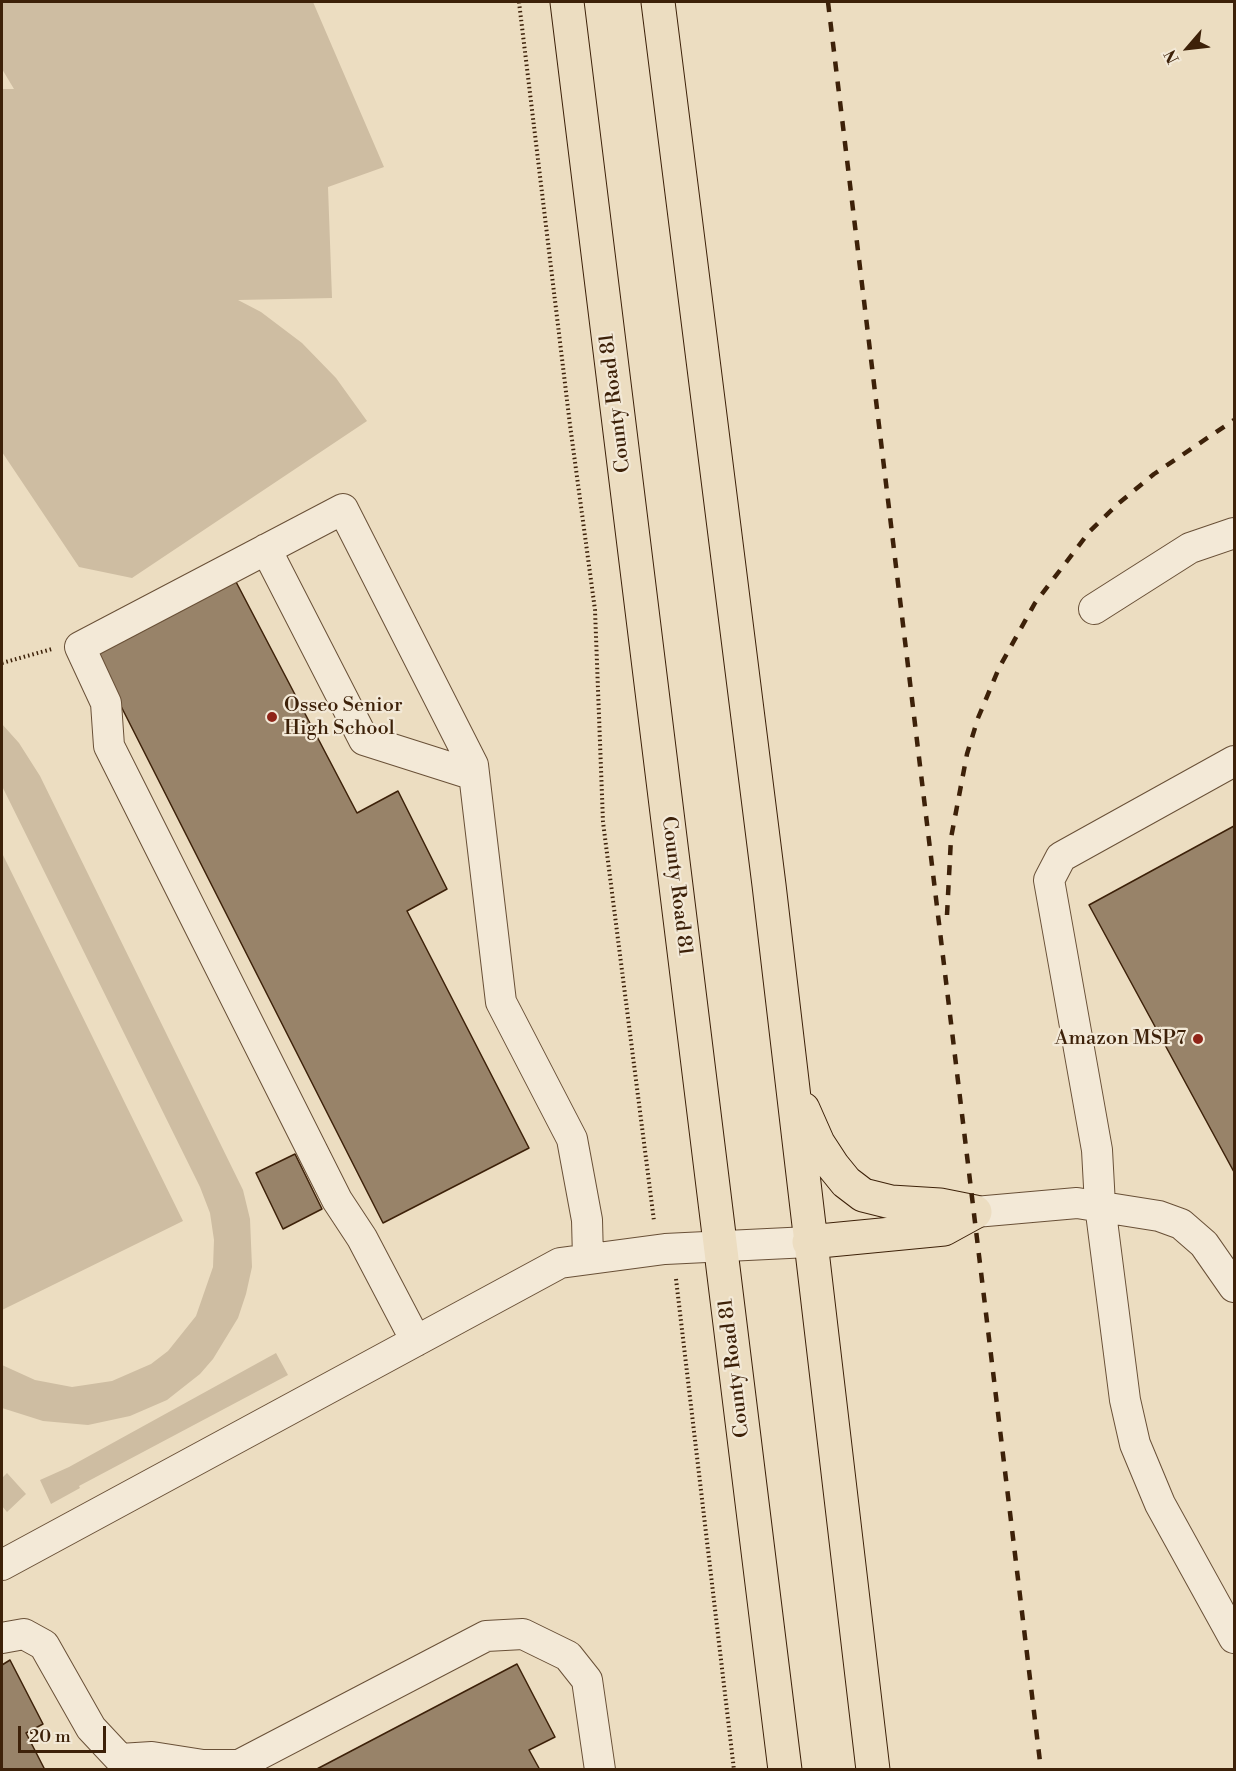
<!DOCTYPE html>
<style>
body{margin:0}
#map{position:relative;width:1236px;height:1771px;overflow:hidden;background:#ecddc1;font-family:"Libre Bodoni",serif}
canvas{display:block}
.frame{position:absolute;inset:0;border:3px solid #3d2109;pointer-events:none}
.north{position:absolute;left:1158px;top:18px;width:60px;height:60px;-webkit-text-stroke:4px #f3e9d7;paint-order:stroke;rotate:242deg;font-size:16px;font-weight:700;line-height:24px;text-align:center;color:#3d2109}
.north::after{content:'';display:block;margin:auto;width:21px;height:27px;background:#3d2109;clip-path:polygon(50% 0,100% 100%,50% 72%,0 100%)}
.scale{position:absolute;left:18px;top:1726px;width:88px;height:27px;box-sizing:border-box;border:3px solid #3d2109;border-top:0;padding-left:8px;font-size:18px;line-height:21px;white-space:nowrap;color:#3d2109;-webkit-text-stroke:4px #f3e9d7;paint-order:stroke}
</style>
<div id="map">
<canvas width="1236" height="1771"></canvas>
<div class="frame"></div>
<div class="north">N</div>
<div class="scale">20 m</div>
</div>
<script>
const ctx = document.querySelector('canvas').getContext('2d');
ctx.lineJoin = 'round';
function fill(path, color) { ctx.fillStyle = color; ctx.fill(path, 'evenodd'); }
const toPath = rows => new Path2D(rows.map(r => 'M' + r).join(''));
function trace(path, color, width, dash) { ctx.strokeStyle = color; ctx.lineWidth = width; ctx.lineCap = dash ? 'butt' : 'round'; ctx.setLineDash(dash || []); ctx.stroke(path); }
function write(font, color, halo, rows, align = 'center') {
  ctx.font = font + ' "Libre Bodoni",serif'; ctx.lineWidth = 4.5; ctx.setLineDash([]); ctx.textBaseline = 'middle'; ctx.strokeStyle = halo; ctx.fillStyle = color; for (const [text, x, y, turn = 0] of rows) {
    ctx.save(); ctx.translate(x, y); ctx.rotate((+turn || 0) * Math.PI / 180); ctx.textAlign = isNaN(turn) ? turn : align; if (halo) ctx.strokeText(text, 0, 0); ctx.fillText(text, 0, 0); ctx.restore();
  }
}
const green = toPath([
 [2,2,313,2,384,167,328,187,332,298,238,300,261,312,302,343,336,378,367,421,132,578,79,567,2,452,2,89,14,89,2,69],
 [2,724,19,743,40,776,243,1190,250,1219,252,1267,246,1294,238,1318,213,1359,200,1374,167,1400,130,1416,88,1425,43,1421,2,1408,2,1365,35,1380,72,1387,112,1381,151,1364,168,1351,196,1316,213,1267,214,1240,210,1213,200,1187,2,786],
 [2,853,183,1221,2,1310],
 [276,1353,288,1375,79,1486,80,1488,51,1504,40,1480,69,1467],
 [7,1473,26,1494,7,1512,2,1506,2,1478]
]);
const building = toPath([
 [234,578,357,813,398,791,447,889,407,911,529,1148,383,1223,93,651,234,578],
 [1234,826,1234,1172,1089,905,1234,826],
 [295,1154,322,1209,283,1229,256,1173,295,1154],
 [10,1660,43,1724,26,1733,45,1770,2,1770,2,1665,10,1660],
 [517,1664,555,1737,529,1750,540,1770,315,1770,517,1664]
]);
const path = toPath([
 [519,2,570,425,595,610,603,822,654,1221],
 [2,663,52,649],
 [676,1279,734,1770]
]);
const minor = toPath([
 [266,549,364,740,474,775],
 [1094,609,1190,548,1234,533],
 [1234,761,1061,857,1049,880,1097,1150,1100,1205,1125,1400,1135,1444,1160,1504,1234,1638],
 [975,1212,1077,1203,1159,1216,1181,1224,1204,1244,1234,1287],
 [416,1341,362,1238,337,1200,109,746,106,703,80,647,343,509,473,765,501,1002,572,1139,587,1220,588,1258],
 [2,1565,560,1263,665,1249,809,1242],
 [2,1638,24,1634,44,1645,91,1728,120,1759,152,1757,203,1765,239,1765,486,1636,523,1634,568,1656,587,1680,600,1770]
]);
const highway = toPath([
 [567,2,785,1770],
 [658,2,769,885,873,1770],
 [803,1109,818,1143,833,1166,846,1182,863,1195,891,1202,940,1205,975,1212],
 [809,1242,944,1229,975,1212]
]);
const rail = toPath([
 [828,2,1041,1770],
 [947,915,951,838,967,754,978,718,999,668,1035,603,1090,531,1119,503,1154,474,1234,420]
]);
const markers = [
 [272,717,6,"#8f2418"],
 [1198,1039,6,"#8f2418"]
];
const streetNames = [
 ["County Road 81",616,403,-97],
 ["County Road 81",676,886,83],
 ["County Road 81",735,1368,-97]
];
const poiNames = [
 ["Osseo Senior",284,706],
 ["High School",284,729],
 ["Amazon MSP7",1186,1039,"right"]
];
fill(green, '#cebda2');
fill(building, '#988369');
trace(building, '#3d2109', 1.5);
trace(minor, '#695037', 32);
trace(highway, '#3d2109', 35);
trace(path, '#3d2109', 4, [1.5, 3]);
trace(minor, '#f3e9d7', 30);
trace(highway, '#ecddc1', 33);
trace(rail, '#3d2109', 4.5, [10, 10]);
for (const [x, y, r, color] of markers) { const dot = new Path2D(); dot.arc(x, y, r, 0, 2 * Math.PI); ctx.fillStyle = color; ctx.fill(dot); trace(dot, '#f3e9d7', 2); }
write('20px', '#3d2109', '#f3e9d7', streetNames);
write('20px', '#3d2109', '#f3e9d7', poiNames, 'left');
</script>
